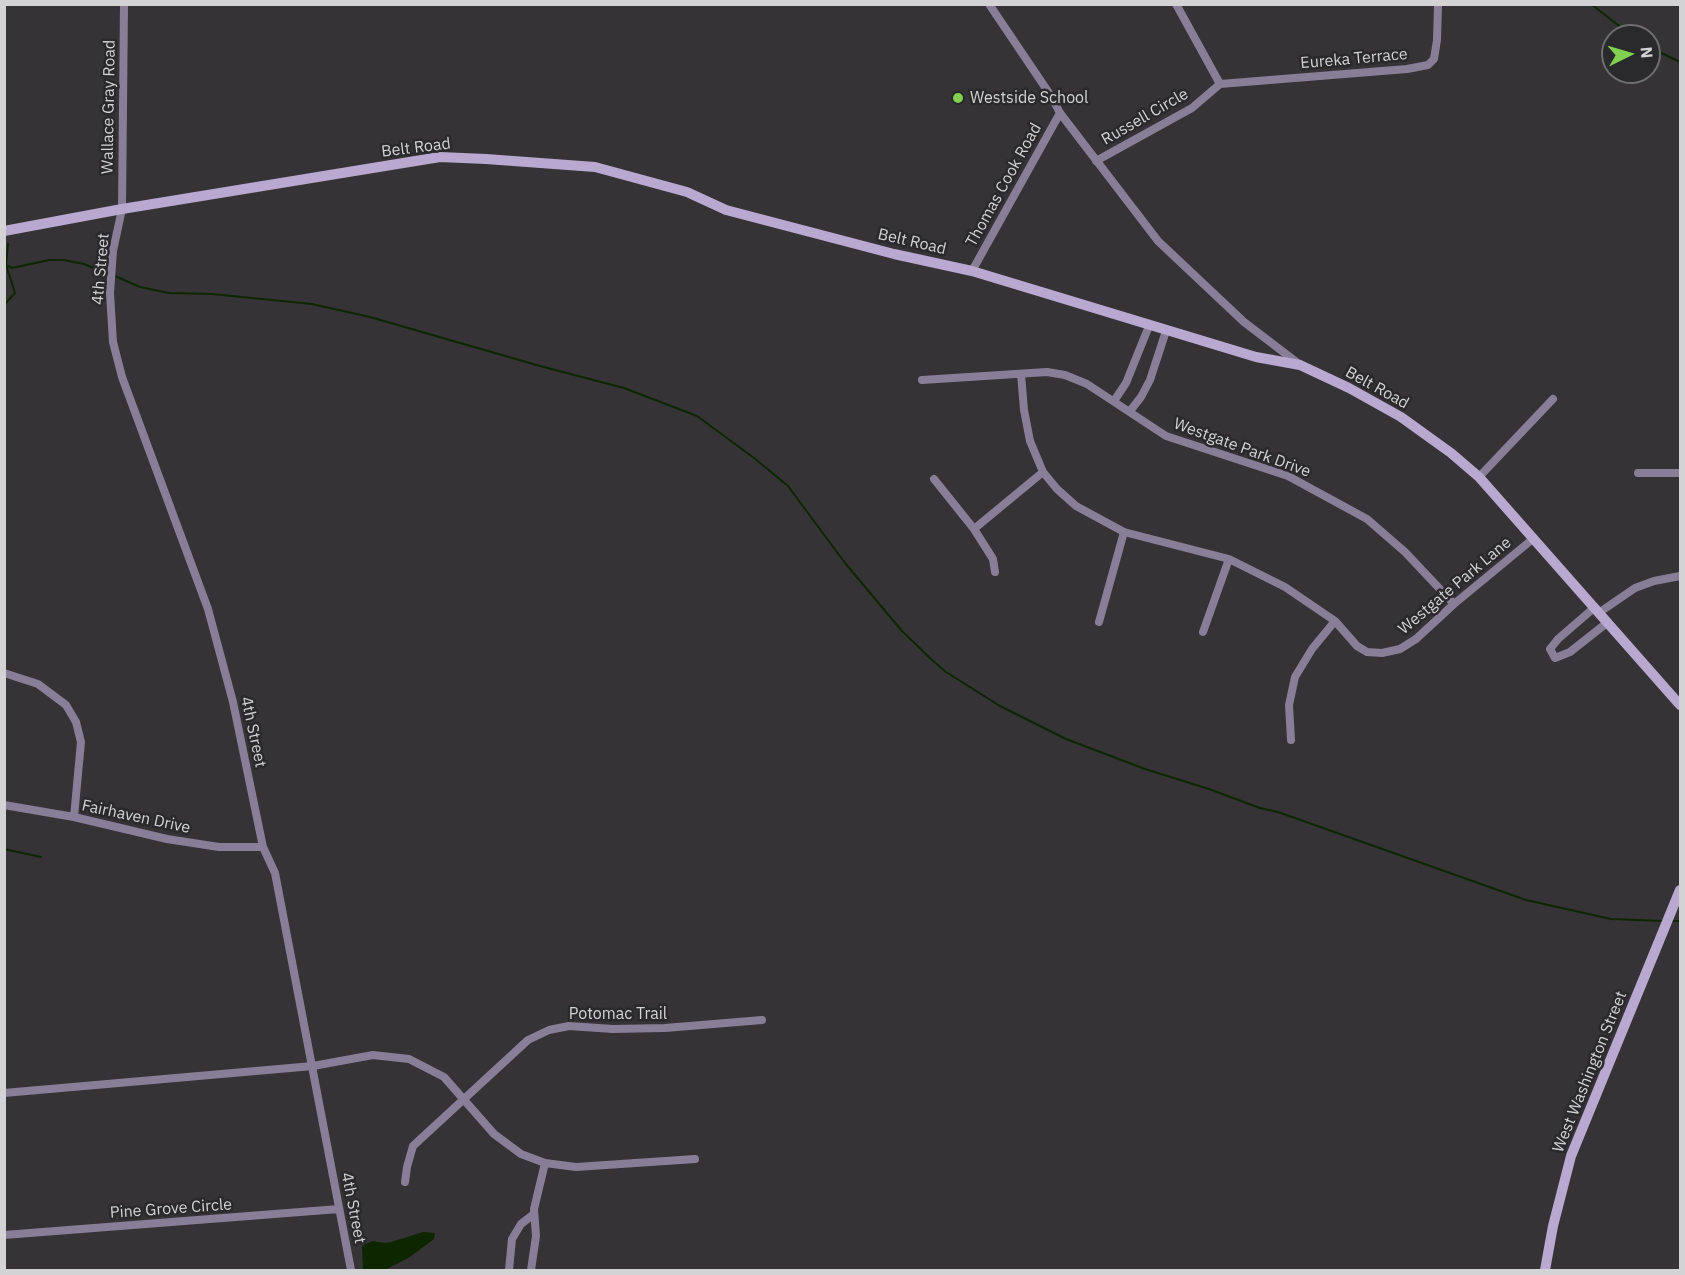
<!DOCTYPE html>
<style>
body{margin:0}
#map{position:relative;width:1685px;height:1275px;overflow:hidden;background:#353336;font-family:"IBM Plex Sans",sans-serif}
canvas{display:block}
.frame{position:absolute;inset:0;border:6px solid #d3d2d4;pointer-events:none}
.north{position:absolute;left:1601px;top:24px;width:60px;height:60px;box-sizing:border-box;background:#2a292c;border:2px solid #6e6d6f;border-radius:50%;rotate:85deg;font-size:16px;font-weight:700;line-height:24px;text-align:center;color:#d3d2d4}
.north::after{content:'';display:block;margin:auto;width:21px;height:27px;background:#81d050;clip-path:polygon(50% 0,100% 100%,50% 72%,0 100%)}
</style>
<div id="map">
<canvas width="1685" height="1275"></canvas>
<div class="frame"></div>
<div class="north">N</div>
</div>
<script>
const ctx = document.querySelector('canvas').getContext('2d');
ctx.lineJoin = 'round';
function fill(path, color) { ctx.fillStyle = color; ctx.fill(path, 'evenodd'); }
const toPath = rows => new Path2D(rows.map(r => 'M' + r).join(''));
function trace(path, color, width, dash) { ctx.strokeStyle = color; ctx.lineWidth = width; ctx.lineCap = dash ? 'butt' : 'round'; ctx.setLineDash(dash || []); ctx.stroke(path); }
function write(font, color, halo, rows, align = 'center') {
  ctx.font = font + ' "IBM Plex Sans",sans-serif'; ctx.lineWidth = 5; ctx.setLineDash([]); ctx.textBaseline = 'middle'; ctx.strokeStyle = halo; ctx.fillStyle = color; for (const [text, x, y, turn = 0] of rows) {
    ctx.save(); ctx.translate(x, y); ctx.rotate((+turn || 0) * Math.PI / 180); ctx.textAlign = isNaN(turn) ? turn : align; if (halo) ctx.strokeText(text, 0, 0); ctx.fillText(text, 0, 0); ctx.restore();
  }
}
const water = toPath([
 [423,1232,435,1233,434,1239,410,1257,385,1270,363,1270,362,1246,372,1241,385,1243,391,1242]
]);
const stream = toPath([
 [1591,4,1632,36],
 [1649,47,1680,62],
 [6,265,12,268,49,260,64,260,84,264,109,274],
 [115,276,140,287,169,293,212,294,312,304,370,317,540,366,624,388,697,416,754,458,788,486,845,563,902,631,932,660,946,672,1000,706,1066,739,1145,769,1209,789,1260,808,1278,812,1526,900,1611,919,1663,921],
 [4,305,15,293,6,265,8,244],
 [4,849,41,857],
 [1671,921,1680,921]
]);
const street = toPath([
 [124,4,122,209,113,251,110,293,113,342,122,377,208,609,233,702,263,847,275,873,351,1270],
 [989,4,1051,96,1060,113,1158,241,1244,322,1299,364],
 [1176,4,1220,84],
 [1220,84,1407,69,1428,65,1434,59,1437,40,1438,4],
 [1096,161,1192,108,1220,84],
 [972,271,1060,113],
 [1021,374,1024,410,1030,441,1043,472,1057,489,1076,506,1124,532,1229,559,1285,587,1335,621,1357,646,1367,652,1382,653,1400,649,1416,639,1454,604,1534,538],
 [922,380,1047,372,1065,375,1087,384,1166,436,1288,476,1367,519,1405,552,1454,604],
 [1114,401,1126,383,1149,326],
 [1130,411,1141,397,1150,380,1166,331],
 [1638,473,1680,473],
 [1479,477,1553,399],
 [934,479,974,529,993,559,995,572],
 [974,529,1043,472],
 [1595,607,1558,639,1550,649,1555,658,1570,652,1608,622],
 [1600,612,1635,588,1654,581,1680,576],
 [1099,622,1124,532],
 [1203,632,1229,559],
 [4,673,38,684,66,705,76,722,81,742,74,817],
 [1291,740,1289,705,1295,677,1312,649,1335,621],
 [4,805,74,817,167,839,219,847,263,847],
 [4,1093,313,1066,373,1055,409,1059,444,1077,494,1134,521,1154,545,1163,576,1167,695,1159],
 [405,1182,407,1167,413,1146,528,1040,549,1030,569,1026,613,1029,665,1028,762,1020],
 [4,1235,339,1209],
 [509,1270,512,1239,521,1224,534,1214],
 [531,1270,536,1236,534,1209,545,1163]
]);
const secondary = toPath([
 [4,231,122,209,440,157,486,159,595,167,687,192,726,210,894,254,972,271,1256,357,1300,365,1349,388,1401,417,1451,453,1479,477,1680,705],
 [1545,1270,1553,1226,1571,1156,1680,890]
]);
const markers = [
 [958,98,6,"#81d050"]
];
const streetNames = [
 ["Eureka Terrace",1354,59,-5],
 ["Wallace Gray Road",109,107,-89],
 ["Russell Circle",1145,117,-30],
 ["Belt Road",416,148,-7],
 ["Thomas Cook Road",1004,185,-61],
 ["Belt Road",912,242,13],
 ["4th Street",101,269,-85],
 ["Belt Road",1377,388,29],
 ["Westgate Park Drive",1242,448,20],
 ["Westgate Park Lane",1455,586,-40],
 ["4th Street",253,732,78],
 ["Fairhaven Drive",136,817,12],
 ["Potomac Trail",618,1014],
 ["West Washington Street",1590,1072,-68],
 ["4th Street",353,1208,79],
 ["Pine Grove Circle",171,1209,-4]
];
const poiNames = [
 ["Westside School",970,98]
];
fill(water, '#0e2600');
trace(stream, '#0e2600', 2);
trace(street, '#897e97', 8);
trace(secondary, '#b9a8d0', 10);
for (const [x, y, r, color] of markers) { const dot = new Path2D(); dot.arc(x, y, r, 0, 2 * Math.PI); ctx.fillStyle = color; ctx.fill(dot); trace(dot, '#2a292c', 2); }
write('16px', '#d3d2d4', '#2a292c', streetNames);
write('16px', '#d3d2d4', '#2a292c', poiNames, 'left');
</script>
